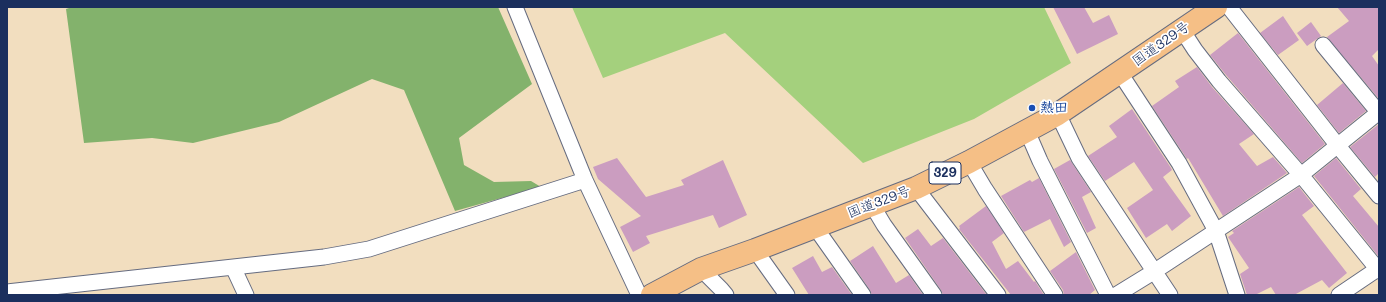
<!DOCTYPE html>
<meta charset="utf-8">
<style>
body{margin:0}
#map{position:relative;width:1386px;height:302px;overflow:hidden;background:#f2debf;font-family:Mali,sans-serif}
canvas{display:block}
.frame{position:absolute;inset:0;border:8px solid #1b2f5e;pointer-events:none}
</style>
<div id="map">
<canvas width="1386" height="302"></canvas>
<div class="frame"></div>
</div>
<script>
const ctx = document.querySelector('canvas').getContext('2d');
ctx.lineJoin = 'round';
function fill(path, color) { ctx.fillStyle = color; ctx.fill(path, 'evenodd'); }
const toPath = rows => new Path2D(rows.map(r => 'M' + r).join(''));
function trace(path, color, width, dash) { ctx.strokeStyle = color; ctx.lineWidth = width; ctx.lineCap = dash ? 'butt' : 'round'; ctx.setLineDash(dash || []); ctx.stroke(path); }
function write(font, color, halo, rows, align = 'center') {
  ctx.font = font + ' Mali,"Klee One",sans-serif'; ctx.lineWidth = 3.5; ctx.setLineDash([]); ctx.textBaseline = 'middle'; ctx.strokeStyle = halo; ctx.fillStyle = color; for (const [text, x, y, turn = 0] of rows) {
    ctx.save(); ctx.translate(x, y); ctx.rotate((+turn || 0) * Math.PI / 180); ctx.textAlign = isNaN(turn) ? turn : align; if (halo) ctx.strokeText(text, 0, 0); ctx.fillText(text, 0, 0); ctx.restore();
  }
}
const green = toPath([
 [572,7,1044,7,1071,63,974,119,863,163,725,33,603,78]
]);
const forest = toPath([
 [72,7,498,7,532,84,459,138,464,165,494,182,531,181,541,187,455,211,404,90,372,79,279,122,193,143,152,138,84,143,66,9]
]);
const building = toPath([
 [1053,7,1084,7,1093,23,1109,15,1118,34,1077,54],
 [1337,7,1379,7,1379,49,1372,56,1379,66,1379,99,1327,37,1349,21],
 [1283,16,1299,40,1278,55,1260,33],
 [1311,22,1321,36,1307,46,1297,33],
 [1238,33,1325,144,1302,163,1226,75,1210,55],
 [1197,67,1212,87,1254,134,1239,144,1257,166,1273,157,1287,173,1223,216,1188,158,1187,159,1152,106,1179,87,1175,81],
 [1343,83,1366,111,1339,133,1317,105],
 [1132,109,1171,168,1172,170,1163,177,1191,216,1172,231,1167,224,1146,238,1127,208,1153,190,1134,162,1105,181,1088,156,1117,137,1109,126],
 [1379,124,1379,173,1375,177,1350,147],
 [617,158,646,197,684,185,681,180,723,160,747,215,719,228,713,215,646,236,650,243,633,252,620,227,641,216,598,179,593,167],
 [1336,158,1361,189,1353,196,1379,227,1379,257,1314,176],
 [1070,160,1091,192,1082,197,1096,228,1087,233,1054,169],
 [1039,178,1071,242,1064,247,1050,219,1024,232,1001,196,1030,180,1032,182],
 [1299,187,1314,206,1302,215,1347,273,1329,288,1322,280,1294,295,1276,295,1271,287,1255,295,1247,295,1240,274,1249,268,1228,237,1234,233,1232,231],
 [986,206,1004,233,992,242,1006,269,1018,261,1034,282,1035,281,1044,295,1011,295,959,229,960,228,959,226],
 [918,229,931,246,943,238,986,294,983,295,943,295,941,290,905,238],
 [873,246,896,283,909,275,923,295,872,295,870,290,850,261],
 [1076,252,1095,290,1089,295,1064,295,1063,290,1050,271],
 [813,256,822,272,832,267,852,295,809,295,792,268]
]);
const minor = toPath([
 [515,7,585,180,639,295],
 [1229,7,1338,146,1379,196],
 [1182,30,1195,50,1219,81,1301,175,1379,271],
 [1323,45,1379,113],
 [1120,73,1179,163,1216,231,1237,295],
 [1058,114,1079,158,1170,295],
 [1027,131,1040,161,1108,295],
 [969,162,985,189,1055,295],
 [916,188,998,295],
 [872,205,884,225,934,295],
 [815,227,863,295],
 [755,250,787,295],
 [233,267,246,295],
 [701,269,721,289,726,295],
 [7,292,324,257,369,249,585,180],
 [1116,295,1155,271,1301,175,1379,112],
 [1339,295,1379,268]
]);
const trunk = toPath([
 [652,295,701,269,755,250,916,188,969,162,1058,114,1216,7]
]);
const markers = [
 [1032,108,4,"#1a4fb4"]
];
const shields = [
 [945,173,32]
];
const shieldNames = [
 ["329",945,173]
];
const streetNames = [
 ["国道329号",1161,44,-35],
 ["国道329号",879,202,-21]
];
const transitNames = [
 ["熱田",1040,108]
];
fill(green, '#a4d07d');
fill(forest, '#83b26c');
fill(building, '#cb9dc0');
trace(minor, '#666c80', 17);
trace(trunk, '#666c80', 24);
trace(minor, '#fff', 15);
trace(trunk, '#f5bf86', 22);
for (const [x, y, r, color] of markers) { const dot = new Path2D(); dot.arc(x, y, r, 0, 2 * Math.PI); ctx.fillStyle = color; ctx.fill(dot); trace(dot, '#fff', 1.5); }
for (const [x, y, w] of shields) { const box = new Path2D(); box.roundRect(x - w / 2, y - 11, w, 22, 3); ctx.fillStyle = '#fff'; ctx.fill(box); trace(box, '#1b2f5e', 1); }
write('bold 13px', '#1b2f5e', null, shieldNames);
write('14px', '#1b2f5e', '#fff', streetNames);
write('bold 14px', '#164399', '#fff', transitNames, 'left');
</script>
